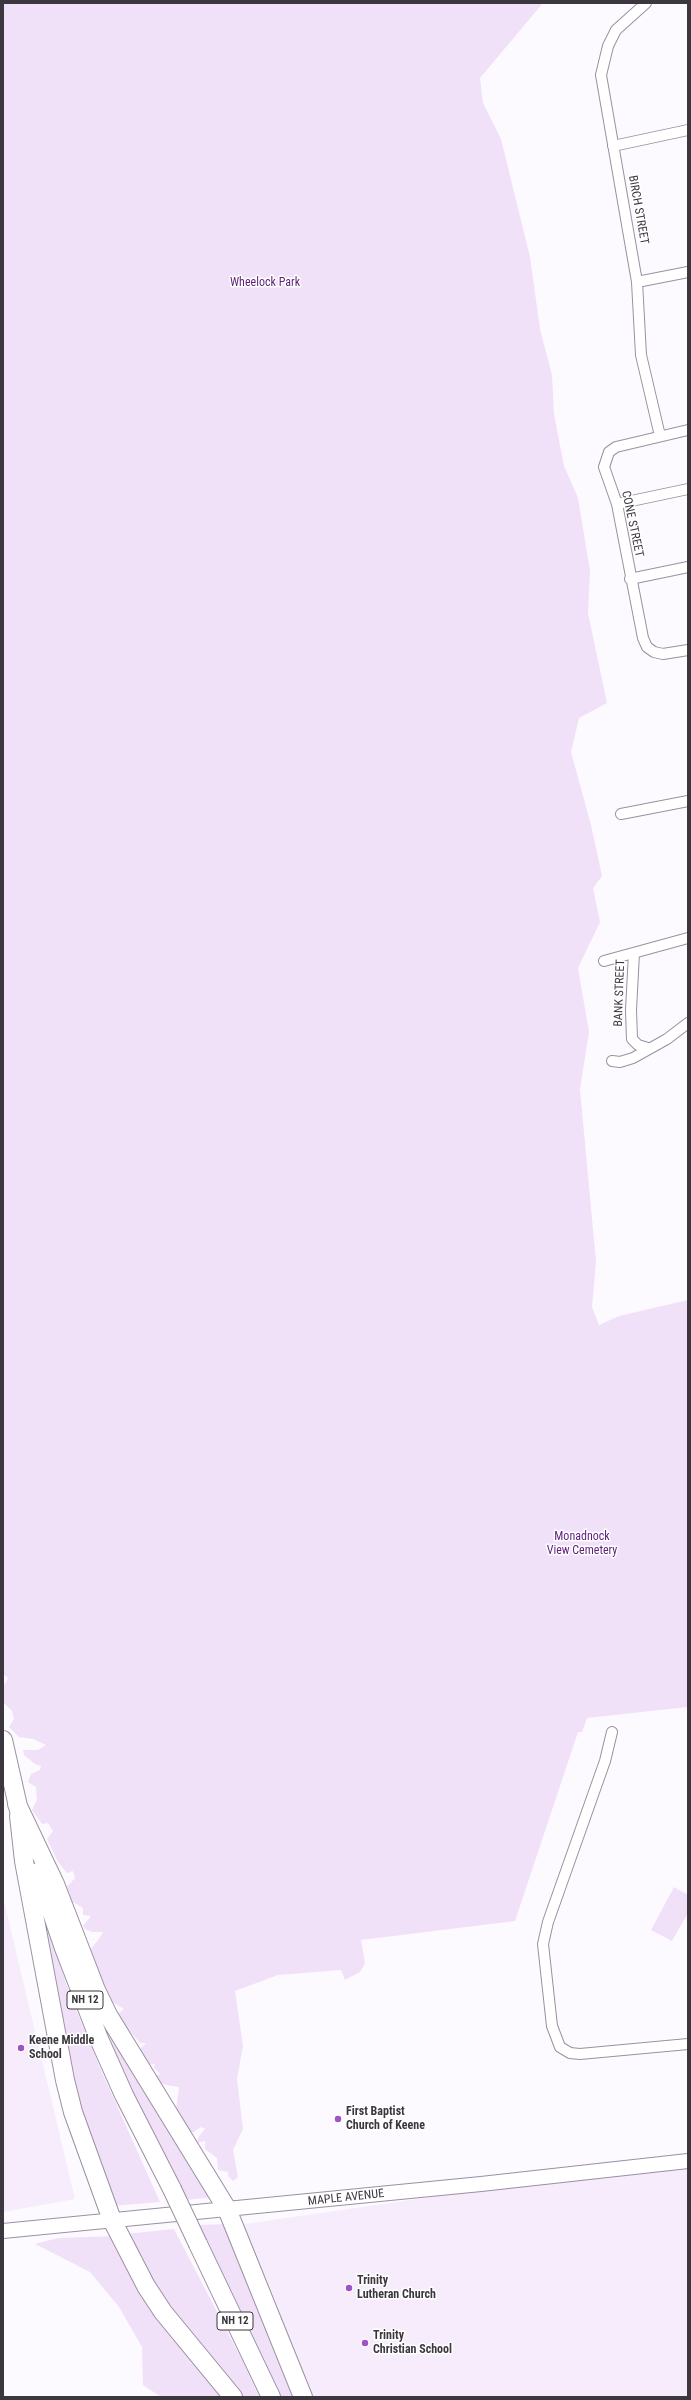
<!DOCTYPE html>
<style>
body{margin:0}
#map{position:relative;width:691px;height:2400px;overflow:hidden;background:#fcfafe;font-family:"Roboto Condensed",sans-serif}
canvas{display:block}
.frame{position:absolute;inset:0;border:4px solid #3c373f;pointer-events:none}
</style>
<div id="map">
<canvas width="691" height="2400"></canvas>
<div class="frame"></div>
</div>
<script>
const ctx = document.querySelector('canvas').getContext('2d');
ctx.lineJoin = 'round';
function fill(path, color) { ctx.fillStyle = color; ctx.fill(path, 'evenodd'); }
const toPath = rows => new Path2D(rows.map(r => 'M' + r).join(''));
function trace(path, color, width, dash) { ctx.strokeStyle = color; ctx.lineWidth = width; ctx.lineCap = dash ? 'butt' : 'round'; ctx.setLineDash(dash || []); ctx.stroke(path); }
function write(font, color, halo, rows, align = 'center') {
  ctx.font = font + ' "Roboto Condensed",sans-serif'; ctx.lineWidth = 3; ctx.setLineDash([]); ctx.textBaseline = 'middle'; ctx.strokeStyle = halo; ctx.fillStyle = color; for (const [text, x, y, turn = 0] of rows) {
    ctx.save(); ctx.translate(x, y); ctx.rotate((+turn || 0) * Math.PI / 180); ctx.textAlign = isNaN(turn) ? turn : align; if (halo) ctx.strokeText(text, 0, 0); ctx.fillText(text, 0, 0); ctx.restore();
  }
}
const built = toPath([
 [3,1897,75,2199,3,2212],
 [688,2168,688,2397,312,2397,271,2290,245,2231,245,2224,452,2194]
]);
const green = toPath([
 [3,3,543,3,480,78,483,103,501,139,530,257,540,329,552,375,554,414,564,466,578,498,590,571,588,613,607,703,579,718,571,752,591,825,602,876,593,888,600,922,578,968,589,1032,580,1089,596,1262,592,1307,599,1325,619,1316,688,1300,688,1707,587,1718,582,1732,578,1732,515,1921,361,1940,365,1963,360,1972,345,1980,341,1970,278,1975,235,1991,243,2046,237,2079,243,2129,233,2150,238,2177,233,2181,228,2176,228,2172,218,2170,217,2158,205,2149,205,2141,197,2143,199,2136,205,2129,201,2127,192,2133,181,2123,176,2110,179,2087,155,2083,153,2077,160,2074,154,2068,155,2064,148,2065,140,2057,140,2049,146,2043,140,2043,116,2015,124,2009,109,2000,90,1950,99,1939,103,1932,92,1932,85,1929,83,1926,91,1916,83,1915,83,1908,71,1901,69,1891,63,1891,75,1878,73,1871,67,1873,58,1862,47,1839,53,1831,48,1823,42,1824,32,1810,37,1800,36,1787,28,1782,31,1774,40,1770,41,1766,35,1764,24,1755,23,1750,38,1750,46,1745,33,1739,19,1737,9,1727,14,1719,12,1711,3,1702,3,1687,8,1678,3,1674],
 [674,1887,688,1895,688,1913,672,1941,651,1930],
 [42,1918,48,1929,70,1995,101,2070,160,2202,112,2206,94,2157,75,2084],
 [88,1986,214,2197,185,2200,132,2094],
 [230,2224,300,2397,280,2397,197,2225],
 [174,2229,243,2362,259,2397,241,2397,169,2309,125,2234],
 [115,2236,228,2397,161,2397,143,2385,142,2347,119,2307,90,2272,35,2244,58,2238]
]);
const street = toPath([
 [646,3,616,30,608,46,601,75,637,282,641,355,660,436],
 [613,146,688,130],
 [637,282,688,272],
 [688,430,616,447,609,452,604,467,617,504,643,638,647,647,654,652,663,654,688,650],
 [617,504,688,489],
 [630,579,688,567],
 [621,814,688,801],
 [634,953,631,1010,632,1039,638,1045,648,1048],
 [604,961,688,938],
 [612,1061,620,1062,633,1058,667,1039,688,1023],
 [612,1732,605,1761,548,1922,543,1944,552,2026,560,2047,570,2053,580,2054,688,2044]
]);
const secondary = toPath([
 [3,2231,481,2184,688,2161]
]);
const highway = toPath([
 [3,1740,20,1815],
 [17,1804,55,1884,96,1990,108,2015,227,2209,303,2397],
 [19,1816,24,1861,65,2080,73,2112,112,2220,146,2286,163,2312,233,2397],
 [38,1872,64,1948,99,2039,124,2095,172,2189],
 [198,2244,271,2397]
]);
const highwayBridge = toPath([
 [172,2189,198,2244]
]);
const markers = [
 [21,2048,4,"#a053c5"],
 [338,2119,4,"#a053c5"],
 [349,2288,4,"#a053c5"],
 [365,2343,4,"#a053c5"]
];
const shields = [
 [85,2000,36],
 [235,2321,36]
];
const shieldNames = [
 ["NH 12",85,2000],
 ["NH 12",235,2321]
];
const streetNames = [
 ["BIRCH STREET",638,210,80],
 ["CONE STREET",632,524,78],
 ["BANK STREET",620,993,-88],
 ["MAPLE AVENUE",346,2198,-6]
];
const parkNames = [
 ["Wheelock Park",265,283],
 ["Monadnock",582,1537],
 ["View Cemetery",582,1551]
];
const poiNames = [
 ["Keene Middle",29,2041],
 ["School",29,2055],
 ["First Baptist",346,2112],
 ["Church of Keene",346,2126],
 ["Trinity",357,2281],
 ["Lutheran Church",357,2295],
 ["Trinity",373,2336],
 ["Christian School",373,2350]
];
fill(built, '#f6ecfb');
fill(green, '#f0e1f9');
trace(street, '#9b90a2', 12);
trace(secondary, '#9b90a2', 16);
trace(highway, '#9b90a2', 20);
trace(street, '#fff', 10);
trace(secondary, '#fff', 14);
trace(highway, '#fff', 18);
trace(highwayBridge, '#9b90a2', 20, []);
trace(highwayBridge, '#fff', 18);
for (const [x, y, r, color] of markers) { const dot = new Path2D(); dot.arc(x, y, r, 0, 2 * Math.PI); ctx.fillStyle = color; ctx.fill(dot); trace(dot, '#fff', 1.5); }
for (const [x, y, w] of shields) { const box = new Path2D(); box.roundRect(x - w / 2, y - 9, w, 18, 3); ctx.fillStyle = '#fff'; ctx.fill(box); trace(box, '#3c373f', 1); }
write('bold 11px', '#3c373f', null, shieldNames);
write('12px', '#3c373f', '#fff', streetNames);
write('12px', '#5e1e7a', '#fff', parkNames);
write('bold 12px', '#3c373f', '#fff', poiNames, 'left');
</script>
